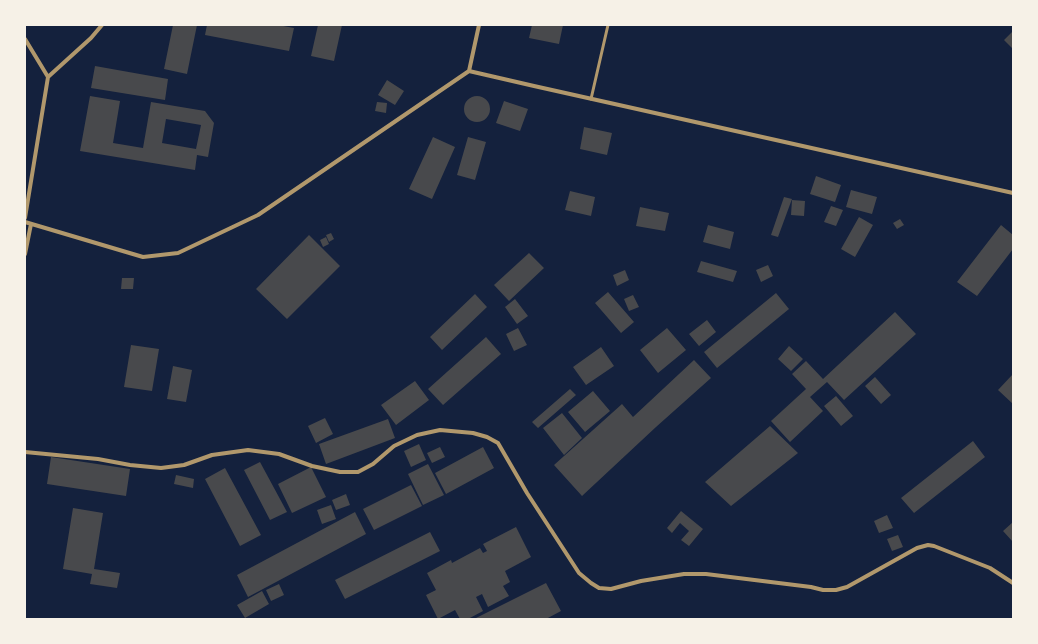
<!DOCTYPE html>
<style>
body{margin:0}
#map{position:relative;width:1038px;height:644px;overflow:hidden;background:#14213d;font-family:"Open Sans",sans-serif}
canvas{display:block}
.frame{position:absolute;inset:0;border:26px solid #f6f1e7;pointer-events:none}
</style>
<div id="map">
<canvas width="1038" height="644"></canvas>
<div class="frame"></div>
</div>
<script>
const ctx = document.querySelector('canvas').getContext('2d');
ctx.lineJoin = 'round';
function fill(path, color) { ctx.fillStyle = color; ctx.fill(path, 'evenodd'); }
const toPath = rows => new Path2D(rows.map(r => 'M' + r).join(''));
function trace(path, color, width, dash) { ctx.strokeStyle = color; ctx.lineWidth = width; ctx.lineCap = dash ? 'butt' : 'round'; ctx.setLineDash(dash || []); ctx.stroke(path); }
const building = toPath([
 [173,25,197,25,187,74,164,69],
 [207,25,278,25,294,28,289,51,205,35],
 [318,25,342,25,334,61,311,56],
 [532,25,563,25,559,44,529,38],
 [1013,31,1013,49,1004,40],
 [95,66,168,79,165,100,91,88],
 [387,80,404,91,395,105,378,95],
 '464 109a13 13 0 1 1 26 0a13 13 0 1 1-26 0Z',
 [90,96,120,101,113,143,143,148,151,102,205,111,214,123,208,157,197,155,195,170,80,151],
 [166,119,201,125,196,149,162,143],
 [504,101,528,109,520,131,496,123],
 [377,102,387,103,386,113,375,111],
 [584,127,612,133,607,155,580,149],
 [433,137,455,147,432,199,409,189],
 [468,137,486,142,475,180,457,175],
 [816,176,841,185,835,202,810,194],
 [851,190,877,197,872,214,846,207],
 [570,191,595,197,591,216,565,210],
 [784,197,792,199,778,237,771,235],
 [792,200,805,201,804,216,791,215],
 [831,206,843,210,836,226,824,222],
 [640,207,669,213,665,231,636,226],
 [859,217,873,225,855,257,841,249],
 [900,219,904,225,897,229,893,223],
 [708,225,734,232,730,249,703,242],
 [1001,225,1013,235,1013,249,977,296,957,282],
 [331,233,334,239,329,242,326,235],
 [309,235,340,266,287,319,256,289],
 [326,237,329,244,323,247,320,240],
 [529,253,544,268,509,301,494,285],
 [701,261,737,271,733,282,697,272],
 [768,265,773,276,761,282,756,270],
 [625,270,629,280,617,286,613,275],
 [122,278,134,278,133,289,121,289],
 [608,292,634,322,621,333,595,303],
 [776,293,789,309,717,368,704,352],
 [475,294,487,307,442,350,430,337],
 [633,295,639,307,629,311,624,299],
 [515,299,528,316,517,324,505,307],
 [895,312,916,334,844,400,827,382,810,397,823,411,790,442,771,421,806,389,792,374,806,361,823,379],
 [707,320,716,332,699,346,689,334],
 [518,328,527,345,514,351,506,334],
 [667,328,686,350,658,373,640,350],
 [486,337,501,354,443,405,428,389],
 [131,345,159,349,152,391,124,387],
 [789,346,803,359,791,371,778,359],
 [601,347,614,366,586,385,573,367],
 [694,360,711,378,656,427,582,496,554,465,622,404,633,417],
 [173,366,192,370,186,402,167,399],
 [1013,374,1013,404,998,390],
 [875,377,891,395,881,404,865,386],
 [415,381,429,400,396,425,381,405],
 [570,389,576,395,538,428,532,422],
 [593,391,610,411,585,432,568,412],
 [836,396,853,416,841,426,824,406],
 [562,413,582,438,564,455,543,428],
 [325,418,333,434,316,443,308,426],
 [388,419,395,438,326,464,319,444],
 [770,426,798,453,731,506,705,482],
 [973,441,985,457,914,513,901,498],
 [419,444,426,460,411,467,404,451],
 [440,447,445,457,432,463,427,453],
 [483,447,494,468,446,494,435,473],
 [51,457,130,469,126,496,47,484],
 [260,462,287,512,270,520,244,470],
 [428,464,444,495,423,505,408,474],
 [311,467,326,497,292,513,278,484],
 [225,468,261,535,240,546,205,479],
 [176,475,194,479,193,488,174,484],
 [411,485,422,506,374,530,363,509],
 [346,494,350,505,336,510,332,500],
 [331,505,336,519,322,524,317,510],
 [73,508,103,513,94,569,120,573,117,588,90,584,92,574,63,569],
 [681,511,703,529,689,546,681,540,689,531,680,523,672,533,667,528],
 [355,512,366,534,248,597,237,575],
 [887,515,893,528,879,533,874,521],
 [1013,522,1013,542,1003,531],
 [516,527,531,557,505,571,510,582,503,586,509,596,488,607,482,594,476,597,483,611,468,619,460,619,455,610,438,619,426,595,436,590,427,573,451,560,452,563,480,548,483,553,487,551,483,544],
 [430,532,440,551,345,599,335,580],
 [898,535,903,547,892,551,887,539],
 [546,583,561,611,546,619,474,619],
 [279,584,284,595,271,601,266,590],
 [262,591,269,604,245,618,237,605]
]);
const service = toPath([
 [591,99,608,25]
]);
const minor = toPath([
 [25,39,48,77],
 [469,71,479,25],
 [25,218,48,77,91,38,102,25],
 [25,222,143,257,178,253,258,215,469,71,534,86,1013,193],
 [25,254,31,224],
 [25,452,98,459,130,465,161,468,184,465,212,455,248,450,279,454,312,466,340,472,358,472,373,464,394,446,417,435,440,430,473,433,487,437,498,443,527,493,579,573,591,583,599,588,611,589,641,581,684,574,706,574,811,587,823,590,836,590,847,587,917,548,928,545,934,546,990,568,1013,583]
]);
fill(building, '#48494c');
trace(service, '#b1986c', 3);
trace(minor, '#b1986c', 4);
</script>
